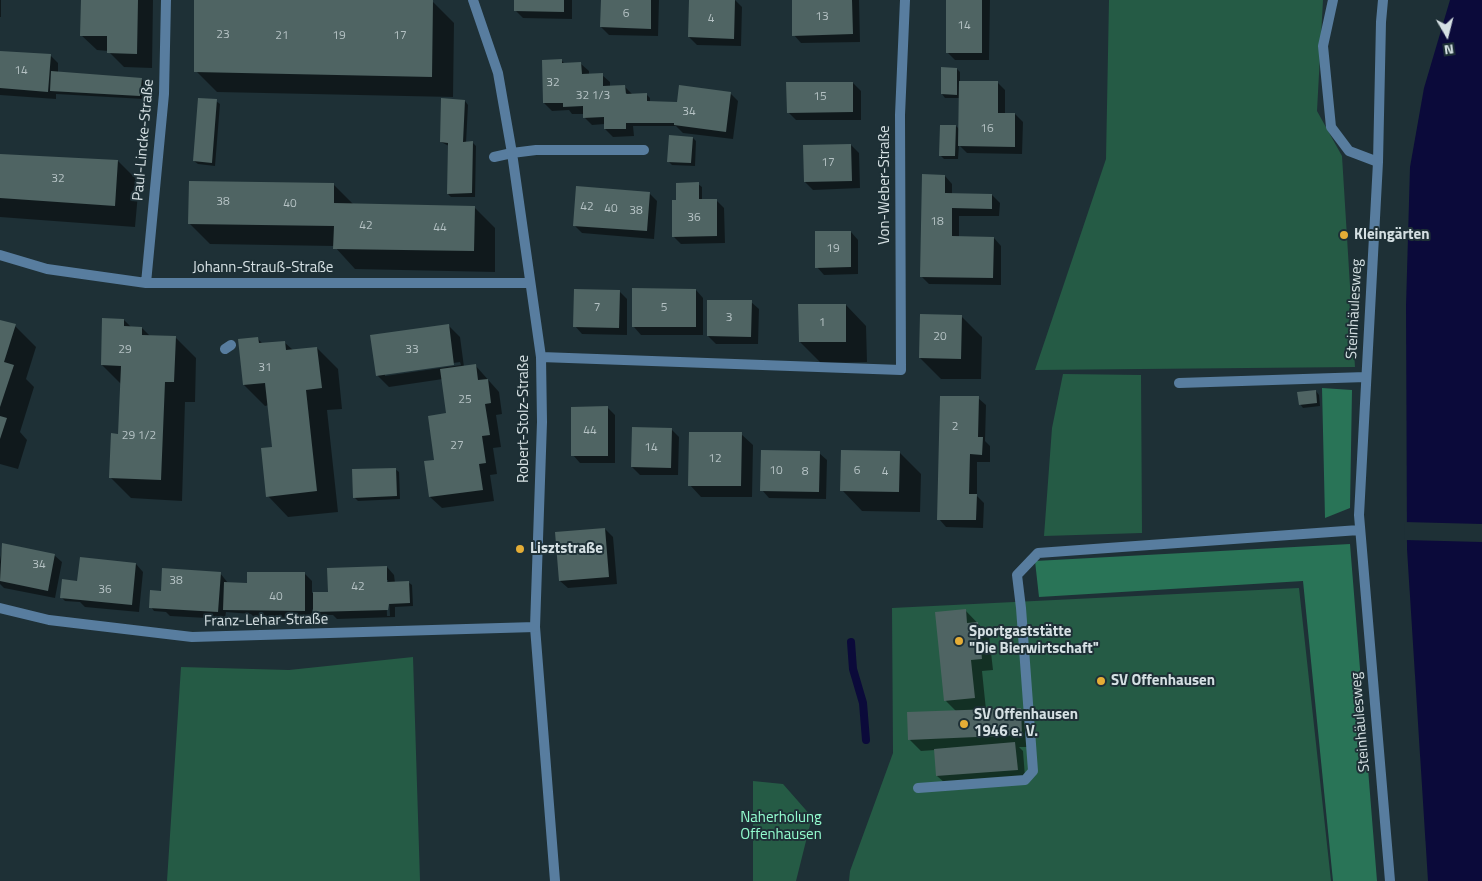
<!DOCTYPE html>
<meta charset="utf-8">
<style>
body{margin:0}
#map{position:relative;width:1482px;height:881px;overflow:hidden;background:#1e3036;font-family:"Titillium Web",sans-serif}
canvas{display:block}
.north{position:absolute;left:1422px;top:10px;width:50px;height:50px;-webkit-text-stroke:4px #1e3036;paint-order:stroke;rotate:172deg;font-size:14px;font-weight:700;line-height:20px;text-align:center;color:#d5e0e3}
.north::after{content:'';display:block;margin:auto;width:18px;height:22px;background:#d5e0e3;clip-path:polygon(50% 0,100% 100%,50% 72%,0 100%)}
</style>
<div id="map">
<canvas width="1482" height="881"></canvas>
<div class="north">N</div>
</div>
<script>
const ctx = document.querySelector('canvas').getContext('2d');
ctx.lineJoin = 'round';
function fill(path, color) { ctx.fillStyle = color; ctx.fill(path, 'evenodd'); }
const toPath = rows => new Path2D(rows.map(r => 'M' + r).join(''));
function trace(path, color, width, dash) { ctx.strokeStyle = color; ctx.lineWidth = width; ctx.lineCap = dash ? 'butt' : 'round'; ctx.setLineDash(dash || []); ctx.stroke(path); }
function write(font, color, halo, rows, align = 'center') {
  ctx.font = font + ' "Titillium Web",sans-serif'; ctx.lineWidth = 4; ctx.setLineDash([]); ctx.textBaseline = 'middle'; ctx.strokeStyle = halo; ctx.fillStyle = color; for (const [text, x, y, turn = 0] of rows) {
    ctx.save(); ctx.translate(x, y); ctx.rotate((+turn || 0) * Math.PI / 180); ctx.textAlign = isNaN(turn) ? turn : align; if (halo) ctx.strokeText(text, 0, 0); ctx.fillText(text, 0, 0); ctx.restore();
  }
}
const green = toPath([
 [1109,0,1323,0,1317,111,1342,156,1355,367,1035,370,1106,159],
 [1063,374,1141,375,1142,533,1044,536,1052,428],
 [1299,588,1331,881,849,881,850,871,893,753,892,608],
 [413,657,420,881,167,881,181,667,289,670],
 [753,781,783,784,812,817,796,881,753,881]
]);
const forest = toPath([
 [1322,388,1352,390,1350,508,1325,518],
 [1350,544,1377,881,1333,881,1303,581,1039,597,1035,561]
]);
const water = toPath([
 [1450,0,1482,0,1482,881,1428,881,1407,549,1406,306,1410,167,1424,88]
]);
const pier = toPath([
 [1404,522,1482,524,1482,542,1405,540]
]);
const shadow = toPath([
 [0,0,1,0,1,17,0,17],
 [82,0,153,0,152,68,124,67,108,51,97,50,81,35],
 [196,0,433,2,454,23,453,97,217,92,196,71],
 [515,0,572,0,572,19,523,18,515,10],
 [602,0,659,0,658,36,609,35,601,27],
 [690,0,735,0,742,7,741,46,697,45,689,37],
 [793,0,859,0,860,42,801,43,794,35],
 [948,0,990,0,989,60,955,60,947,52],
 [0,52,51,56,58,63,58,73,141,79,145,82,144,99,56,94,56,99,0,95],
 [562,61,565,64,581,64,589,71,589,75,602,75,610,82,610,87,625,87,633,95,646,94,650,98,650,103,678,103,730,93,738,101,733,139,683,133,676,126,633,126,634,136,613,137,605,129,605,124,592,125,584,117,584,114,572,114,569,110,552,111,544,103],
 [624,93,627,93,627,119],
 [957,69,960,72,960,82,998,83,1005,90,1005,114,1015,114,1023,122,1022,154,967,153,959,145,958,159,944,159,940,155,956,126,960,130,960,98,945,98,942,94],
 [853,83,861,91,861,120,796,120,788,112],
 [216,101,220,104,215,166,198,164,194,161],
 [465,101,468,105,466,143,473,143,476,146,475,197,451,197,448,194,449,146,441,142],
 [693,138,696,141,695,166,672,165,668,161],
 [851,145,859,153,860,188,813,190,805,182],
 [0,155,118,161,139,182,135,227,0,217],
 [945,176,952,184,952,194,992,195,1000,203,999,216,959,216,959,237,994,238,1001,246,1001,285,929,284,922,277],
 [698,184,702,187,702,201,716,200,724,208,725,243,681,244,674,237,678,201],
 [334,185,354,205,474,207,495,228,495,272,355,269,334,246,210,244,189,223],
 [649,193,657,201,654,239,582,233,574,225],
 [851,232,858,240,858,274,824,275,817,267],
 [696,290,703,298,703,335,641,335,634,327],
 [619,291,627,299,627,335,582,334,575,326],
 [751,302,759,309,758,344,716,344,708,336],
 [846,305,866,326,867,362,821,363,800,342],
 [961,316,982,337,981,379,941,379,920,358],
 [124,320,132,328,142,328,150,336,175,337,196,358,195,402,185,402,182,501,131,498,110,477,120,435,122,385,102,365],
 [0,321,15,326,36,347,26,379,34,387,20,432,27,440,18,469,0,464],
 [448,325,460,337,464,367,475,365,499,392,502,414,496,415,501,447,493,448,497,474,490,475,494,501,442,508,430,497,435,461,448,414,443,379,389,387,377,375],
 [460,362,461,365,385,376,385,373],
 [258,339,263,344,284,342,293,350,317,348,338,369,342,409,327,410,338,512,288,517,268,496,274,448,269,405,265,406,244,385],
 [1316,391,1319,395,1320,406,1303,408,1300,404],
 [978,398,986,405,985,441,990,446,990,462,977,462,977,496,984,503,983,528,946,527,939,519],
 [608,408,615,415,615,463,580,463,573,455],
 [671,429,679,437,678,475,640,475,632,467],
 [741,434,753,445,752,497,701,497,690,485],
 [819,453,827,460,826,499,769,498,762,490],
 [900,453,921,474,920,512,862,511,842,490],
 [395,469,399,472,400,499,358,501,354,497],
 [605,529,613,537,617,584,568,588,560,581],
 [3,544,54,555,62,562,55,598,4,588,0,584,0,561],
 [136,564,143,572,139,612,85,607,80,602,65,601,61,597,78,582],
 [387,567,394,575,395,583,408,582,412,585,413,606,395,607,395,617,337,619,333,615,318,615,312,609,312,618,255,618,251,614,226,612,225,619,170,616,166,612,154,611,151,607,161,592,220,573,228,583,248,584,304,573,312,581,312,593,329,593],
 [386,580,388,580,390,616,387,616],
 [965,610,989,635,993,670,982,671,986,710,1020,709,1032,721,1033,747,1019,747,1023,751,1025,777,945,783,937,776,935,750,921,751,909,739,956,711,946,701]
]);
const stream = toPath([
 [851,642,853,669,863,703,866,740]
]);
const building = toPath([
 [81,0,138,0,137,54,107,53,107,36,80,36],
 [194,0,433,0,432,77,194,72],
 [514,0,564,0,564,12,514,11],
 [601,0,651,0,651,29,600,27],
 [689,0,735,0,734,39,688,37],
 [792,0,852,0,853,34,792,36],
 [946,0,982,0,982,53,946,53],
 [0,51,51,54,48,92,0,88],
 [562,59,562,63,581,62,582,74,603,73,603,86,625,85,626,94,647,93,647,101,677,102,679,85,731,92,726,132,674,125,674,123,626,123,626,129,604,129,604,117,583,118,583,106,563,107,563,103,543,103,542,60],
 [941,67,957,68,957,95,941,94],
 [51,71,142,78,140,96,50,91],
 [959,81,998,81,998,113,1015,113,1015,147,958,146],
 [786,82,853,82,853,112,787,113],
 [198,98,217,99,212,163,193,161],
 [441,98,465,100,463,142,473,141,472,193,447,194,448,143,440,142],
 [940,125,956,125,955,156,939,156],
 [669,135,693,137,691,163,667,162],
 [851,144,852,181,804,182,803,145],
 [0,154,118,160,115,206,0,198],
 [922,174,945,175,945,193,992,194,992,209,952,208,952,236,994,237,993,278,920,277],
 [189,181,334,183,334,203,475,206,474,251,333,249,334,226,188,224],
 [699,182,699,199,717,199,717,236,672,237,672,200,676,200,676,183],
 [576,186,650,192,647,231,573,226],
 [815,231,851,231,851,267,815,268],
 [632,288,696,289,696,327,632,327],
 [574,289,620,290,619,328,573,327],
 [707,300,752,300,751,337,707,336],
 [798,304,846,304,846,342,799,342],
 [920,314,962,315,961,359,919,358],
 [102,318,124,319,124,326,142,327,142,335,176,336,174,382,165,382,161,480,109,478,111,433,118,434,121,366,101,365],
 [0,320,16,324,4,362,14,365,0,407],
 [449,324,454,365,376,376,370,335],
 [258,337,259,343,285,341,286,350,317,347,322,388,306,390,317,491,266,497,261,448,272,447,265,383,243,385,238,339],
 [476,364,478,380,488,379,491,403,485,404,490,435,482,436,486,463,479,464,483,490,429,497,424,461,434,460,428,416,446,413,440,369],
 [1316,390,1317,403,1299,405,1297,392],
 [940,396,979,396,978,437,983,437,982,455,970,454,969,494,977,494,976,520,937,520],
 [608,406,608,456,571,456,571,407],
 [0,416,7,418,0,439],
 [632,427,672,428,671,468,631,467],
 [689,432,742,432,741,486,688,486],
 [761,450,820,451,819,492,760,491],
 [841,450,900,451,899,492,840,491],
 [396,468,397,496,353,498,352,469],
 [605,528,609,577,559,581,555,532],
 [2,543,55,554,48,591,0,581],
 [80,557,136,563,132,605,60,598,62,579,77,581],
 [387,566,387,582,409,581,410,603,389,604,388,610,313,612,313,592,328,592,327,568],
 [162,568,221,572,218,612,149,608,150,590,161,591],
 [247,572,305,572,305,611,223,610,224,582,247,583],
 [966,609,967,623,978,622,982,659,971,660,975,698,944,701,935,612],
 [1021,708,1022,735,908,740,907,712],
 [1015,742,1018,770,936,776,934,749]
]);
const service = toPath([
 [1333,0,1323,46,1331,127,1349,151,1378,162],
 [1383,0,1381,22,1378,162,1359,515,1390,881],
 [494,157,512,153],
 [225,349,231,345],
 [1179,383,1366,377],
 [535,627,555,881],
 [918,788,1025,780,1033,771,1021,608,1017,575,1038,553,1359,530]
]);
const minor = toPath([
 [512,153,536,150,644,150],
 [0,255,47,269,146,283,529,283],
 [146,283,164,94,166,0],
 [541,357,901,370,900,115,905,0],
 [0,608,49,620,192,637,535,627,542,422,541,357,512,153,498,73,473,0]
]);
const markers = [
 [1344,235,5,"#e5ad36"],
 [520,549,5,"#e5ad36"],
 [959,641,5,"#e5ad36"],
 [1101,681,5,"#e5ad36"],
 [964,724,5,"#e5ad36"]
];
const numberNames = [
 ["6",626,14],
 ["13",822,17],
 ["4",711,19],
 ["14",964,26],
 ["23",223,35],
 ["21",282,36],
 ["19",339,36],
 ["17",400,36],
 ["14",21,71],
 ["32",553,83],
 ["32 1/3",593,96],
 ["15",820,97],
 ["34",689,112],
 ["16",987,129],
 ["17",828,163],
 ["32",58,179],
 ["38",223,202],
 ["40",290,204],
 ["42",587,207],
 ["40",611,209],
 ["38",636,211],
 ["36",694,218],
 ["18",937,222],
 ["42",366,226],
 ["44",440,228],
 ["19",833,249],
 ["7",597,308],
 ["5",664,308],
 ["3",729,318],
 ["1",822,323],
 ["20",940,337],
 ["29",125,350],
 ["33",412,350],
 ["31",265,368],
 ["25",465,400],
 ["2",955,427],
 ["44",590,431],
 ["29 1/2",139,436],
 ["27",457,446],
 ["14",651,448],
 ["12",715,459],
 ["10",776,471],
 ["6",857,471],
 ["8",805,472],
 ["4",885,472],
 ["34",39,565],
 ["38",176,581],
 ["42",358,587],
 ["36",105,590],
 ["40",276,597]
];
const streetNames = [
 ["Paul-Lincke-Straße",144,140,-85],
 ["Von-Weber-Straße",885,185,-90],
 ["Johann-Strauß-Straße",263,268],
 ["Steinhäulesweg",1355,309,-87],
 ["Robert-Stolz-Straße",524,419,-90],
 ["Franz-Lehar-Straße",266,621,-1],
 ["Steinhäulesweg",1361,722,-95]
];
const poiNames = [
 ["Kleingärten",1354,235],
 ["Lisztstraße",530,549],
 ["Sportgaststätte",969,632],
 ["\"Die Bierwirtschaft\"",969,649],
 ["SV Offenhausen",1111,681],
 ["SV Offenhausen",974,715],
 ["1946 e. V.",974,732]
];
const parkNames = [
 ["Naherholung",781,818],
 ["Offenhausen",781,835]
];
fill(green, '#255b45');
fill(forest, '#297457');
fill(water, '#0b0a3a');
fill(pier, '#1e3036');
fill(shadow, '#0007');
trace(stream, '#0b0a3a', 8);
fill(building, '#4f6463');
trace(service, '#587d9f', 10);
trace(minor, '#587d9f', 10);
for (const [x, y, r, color] of markers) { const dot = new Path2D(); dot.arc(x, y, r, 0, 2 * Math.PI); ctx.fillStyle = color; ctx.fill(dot); trace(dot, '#1e3036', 2); }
write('12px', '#b4c1c3', null, numberNames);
write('15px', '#d5e0e3', '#1e3036', streetNames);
write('bold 15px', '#d5e0e3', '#1e3036', poiNames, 'left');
write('15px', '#93fccf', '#1e3036', parkNames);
</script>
